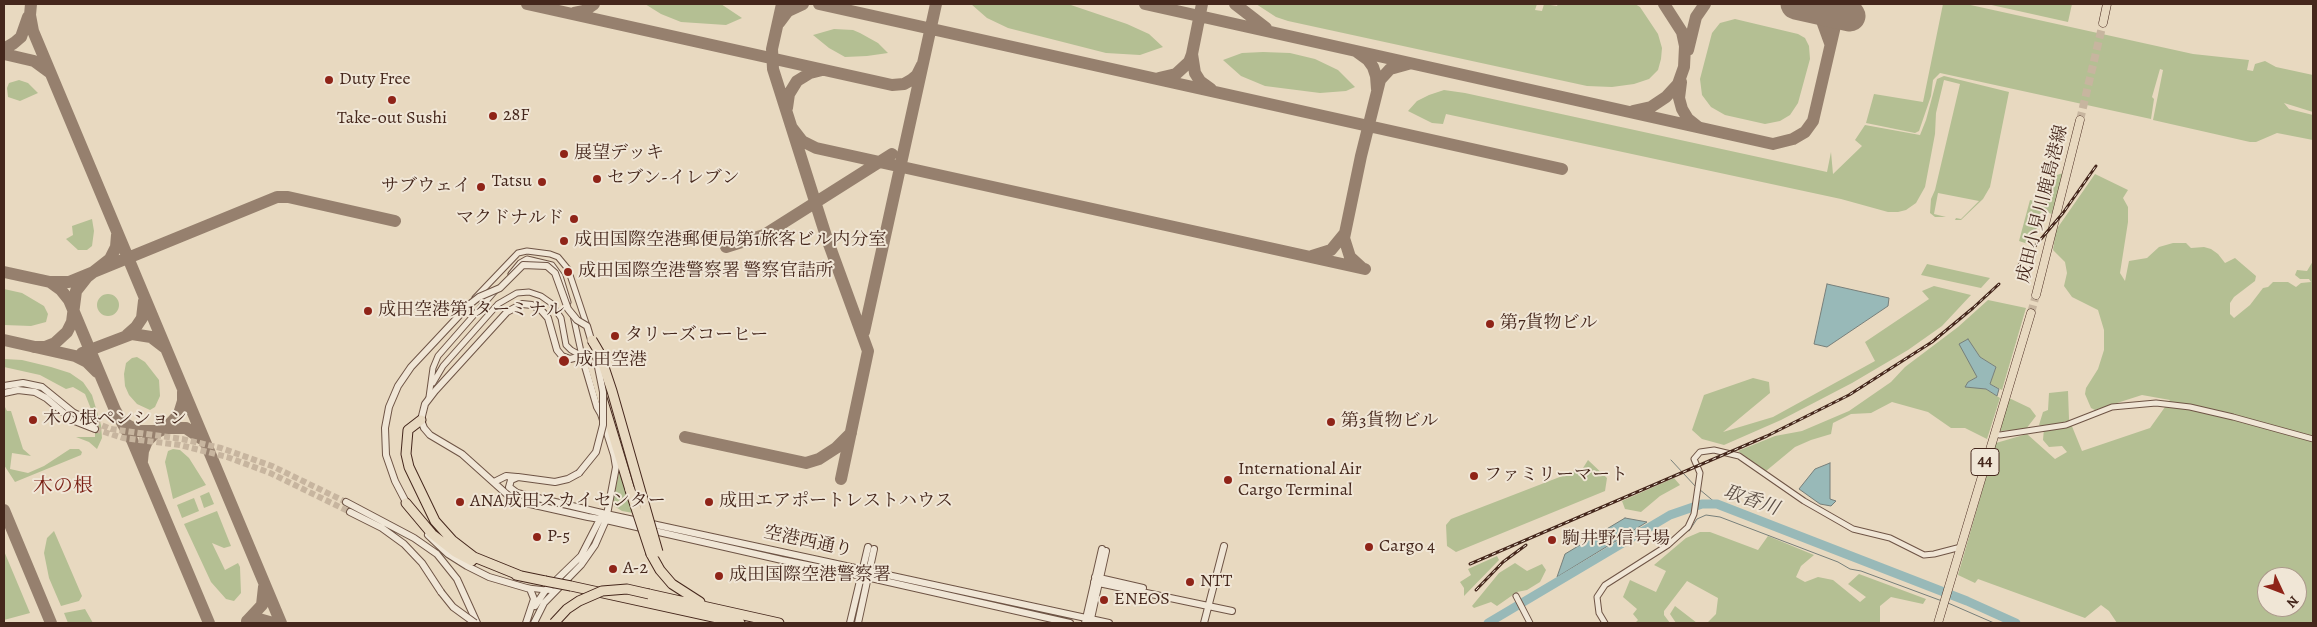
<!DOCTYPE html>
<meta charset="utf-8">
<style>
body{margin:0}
#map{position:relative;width:2317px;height:627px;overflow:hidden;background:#e8d9c0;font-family:Alegreya,serif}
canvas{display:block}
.frame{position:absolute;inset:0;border:5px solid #45271c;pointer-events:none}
.north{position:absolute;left:2257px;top:567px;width:50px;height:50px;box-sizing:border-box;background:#f0e6d6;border:1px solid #ac9a8c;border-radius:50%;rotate:133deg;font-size:14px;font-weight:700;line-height:20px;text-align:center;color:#45271c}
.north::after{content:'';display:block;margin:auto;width:18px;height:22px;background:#8f2418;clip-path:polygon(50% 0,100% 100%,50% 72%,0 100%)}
</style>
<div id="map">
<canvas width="2317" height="627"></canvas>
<div class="frame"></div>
<div class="north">N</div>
</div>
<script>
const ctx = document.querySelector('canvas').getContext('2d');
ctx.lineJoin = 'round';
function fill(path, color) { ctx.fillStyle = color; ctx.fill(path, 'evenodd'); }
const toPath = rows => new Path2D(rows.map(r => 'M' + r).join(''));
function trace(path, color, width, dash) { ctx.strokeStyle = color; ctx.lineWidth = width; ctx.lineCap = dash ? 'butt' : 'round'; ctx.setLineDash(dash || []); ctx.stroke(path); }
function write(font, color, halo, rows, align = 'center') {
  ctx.font = font + ' Alegreya,"Noto Serif JP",serif'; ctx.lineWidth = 4; ctx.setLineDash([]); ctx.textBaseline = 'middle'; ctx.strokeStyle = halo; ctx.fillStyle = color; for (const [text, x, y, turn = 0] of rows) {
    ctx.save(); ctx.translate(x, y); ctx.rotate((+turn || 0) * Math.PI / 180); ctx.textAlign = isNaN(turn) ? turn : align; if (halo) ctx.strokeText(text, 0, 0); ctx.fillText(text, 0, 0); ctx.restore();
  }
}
const green = toPath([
 [645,4,721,4,742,18,726,25,681,22,661,14],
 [971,4,1068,4,1127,24,1149,34,1163,47,1140,55,1106,53,1008,28,987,18],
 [1256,4,1537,4,1535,10,1542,11,1544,4,1557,6,1558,4,1635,4,1640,7,1658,34,1662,48,1661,59,1658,70,1649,79,1634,84,1612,87,1587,86,1288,21,1276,17],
 [1943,4,1966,4,2193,54,2249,60,2247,70,2253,71,2255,64,2265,61,2276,67,2313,75,2313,112,2284,103,2289,109,2313,115,2313,140,2277,133,2256,142,2250,142,2153,120,2163,70,2160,69,2152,97,2154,99,2151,119,1940,73,1933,80,1931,96,1919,131,1915,133,1866,123,1874,94,1923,102],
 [1987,4,2072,4,2068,22],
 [1735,19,1798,34,1805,38,1809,46,1810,59,1798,103,1790,115,1780,121,1765,124,1725,115,1711,107,1702,95,1700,79,1712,33,1720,23],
 [834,29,853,30,860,33,878,43,888,53,867,56,845,57,829,48,813,35],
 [1263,52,1290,53,1315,59,1338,70,1355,87,1346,91,1320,93,1265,86,1241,76,1223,60,1242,53],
 [1944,76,2009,92,1990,187,1983,199,1961,220,1955,220,1956,218,1961,219,1979,201,1938,193,1934,214,1946,217,1935,217,1930,213,1931,199,1935,190,1960,84,1944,80,1936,113,1935,134,1925,187,1916,203,1906,210,1898,212,1888,212,1841,199,1446,114,1443,124,1432,123,1408,111,1417,101,1429,95,1444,90,1465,93,1827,172,1831,152,1833,174,1862,146,1855,140,1865,125,1920,135,1926,120,1937,79],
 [19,80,28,83,38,93,20,101,8,97,7,88,9,83],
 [2063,173,2052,214,2046,212,2028,244,2019,241,2030,200,2045,203,2049,183,2053,183,2054,176],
 [2095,174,2128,190,2123,198,2128,207,2128,222,2120,273,2125,281,2129,261,2147,258,2159,247,2173,243,2186,243,2191,248,2204,247,2211,249,2218,254,2225,263,2235,258,2256,276,2255,281,2234,297,2230,303,2230,314,2234,318,2250,305,2263,288,2268,287,2273,282,2288,282,2296,287,2301,283,2311,282,2309,279,2300,279,2295,275,2297,270,2307,271,2313,261,2313,623,2117,623,2109,611,2101,605,2085,618,1978,579,1975,583,1958,575,1996,443,2027,434,2055,459,2067,452,2062,446,2049,447,2043,440,2044,428,2039,425,2043,412,2048,410,2049,393,2068,391,2069,419,2082,451,2150,428,2170,400,2142,395,2095,410,2091,408,2085,394,2086,388,2098,369,2104,350,2104,330,2098,310,2072,297,2064,286,2067,273,2065,262,2053,250,2056,230],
 [2267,577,2297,577,2297,607,2267,607],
 [92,219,94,231,92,246,87,250,78,250,66,239,73,235,72,226],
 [1927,264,1990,278,1981,288,1921,275],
 [1934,286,1971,295,1942,326,1908,350,1852,383,1781,420,1724,445,1702,439,1692,430,1704,395,1753,378,1769,382,1770,393,1723,432,1773,417,1875,361,1865,342,1929,299,1922,291],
 [4,289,22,293,44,306,48,314,46,322,31,326,4,325],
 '97 305a11 11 0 1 1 22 0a11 11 0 1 1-22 0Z',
 [1988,300,2026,308,2002,390,1990,384,1996,367,1980,357,1968,340,1977,377,1968,382,1986,389,2000,398,1987,439,1965,428,1951,428,1928,412,1892,402,1871,413,1851,414,1833,423,1831,434,1811,440,1795,447,1766,471,1738,451,1775,436,1802,431,1849,411,1891,382,1905,367,1958,327],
 [137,357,145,362,159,380,160,396,155,407,150,410,137,404,129,395,125,386,124,374,126,363,132,358],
 [4,359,22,360,51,367,70,373,83,382,92,395,101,425,102,438,97,449,89,442,76,437,95,437,95,419,85,394,73,387,66,389,40,375,4,367],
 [2009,398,2030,408,2036,416,2026,429,2000,431],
 [5,407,7,411,11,411,23,449,31,456,12,453,10,469,28,473,44,466,70,449,79,449,82,452,81,455,15,482,4,465],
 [173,449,180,450,189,458,206,485,173,499,165,462,168,451],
 [1588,460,1607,478,1605,491,1456,552,1447,546,1446,525,1451,519,1583,468],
 [620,469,633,513,622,511,614,506,613,499],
 [1674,478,1680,485,1660,496,1641,512,1625,509,1622,501],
 [209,492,214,504,204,508,200,496],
 [194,498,199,511,182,518,177,505],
 [217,511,231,546,224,548,212,543,225,570,238,563,240,567,241,593,234,601,226,599,211,582,184,524],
 [54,531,82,596,79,601,61,606,49,578,44,553,47,538],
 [1700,532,1710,532,1758,550,1768,536,1814,555,1801,566,1796,577,1805,582,1818,577,1833,580,1860,602,1866,597,1848,584,1859,574,1926,599,1923,604,1891,597,1880,606,1880,623,1707,623,1716,614,1718,598,1687,581,1664,611,1664,615,1670,623,1635,623,1638,620,1633,614,1637,609,1623,597,1630,580,1656,592,1666,571,1654,565,1686,538],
 [4,551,30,613,4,620],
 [1497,556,1499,560,1464,596,1464,588,1460,582,1471,575,1468,569],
 [1515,563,1527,571,1542,564,1546,570,1540,582,1527,590,1517,592,1497,606,1491,602,1474,608,1472,606,1499,573],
 [1675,606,1697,623,1676,623,1670,614],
 [85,609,93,623,68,623,64,613]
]);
const water = toPath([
 [1827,284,1889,298,1888,306,1827,347,1814,344,1827,284],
 [1968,339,1980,357,1996,367,1990,384,1999,389,1997,396,1986,389,1965,387,1968,382,1977,377,1959,344,1968,339],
 [1830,463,1830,499,1836,501,1831,506,1820,504,1799,489,1815,469,1830,463],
 [1625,518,1647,522,1557,577,1565,554,1625,518]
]);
const stream = toPath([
 [1671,460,1696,487],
 [1699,489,1717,504],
 [1689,531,1697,519,1706,515,1720,517,1838,562,1850,569,1861,571,1942,601],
 [1948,603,1994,623]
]);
const river = toPath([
 [1488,623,1670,515,1702,504,1717,504,1967,601,2016,623]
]);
const taxiway = toPath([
 [31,4,30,15,33,31,281,623],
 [527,4,892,85,904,84,911,80,917,75,922,65],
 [782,4,772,49,773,69,826,236,868,351,841,479],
 [819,4,1562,169],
 [1145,4,1773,144,1793,139,1805,132,1813,121,1838,13],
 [1235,4,1266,28],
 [1802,5,1816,13,1822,21,1830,43],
 [574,13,584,11,594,4],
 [779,23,788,11,803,4],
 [4,49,14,43,21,37,28,17],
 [1688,50,1696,17,1705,4],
 [1357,52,1368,60,1373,67,1376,76,1377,89],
 [4,54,34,61,49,72],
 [1192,54,1195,73,1200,81,1211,89],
 [1159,78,1176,74,1189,62,1192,54,1202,4],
 [1681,82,1679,98,1682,109,1688,119,1698,127],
 [787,108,789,94,797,81,810,73,822,70],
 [1633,111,1651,107,1666,97,1678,84,1684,67,1685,46,1682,32,1664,4],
 [792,128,802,141,816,148,1365,269],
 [726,247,764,235,892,154],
 [1312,256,1331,250,1345,233],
 [1362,268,1350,257,1344,238,1361,156,1380,80,1390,69,1408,64],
 [4,272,50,282,69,282,277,197,288,197,395,221],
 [50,282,61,290,69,300,115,410,132,440,209,623],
 [864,332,936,4],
 [127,335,136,327,142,318,144,301],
 [4,340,75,356,87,362,97,372],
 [34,347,45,347,55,343,67,332,72,322,76,291,87,277,110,259,116,247,117,235],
 [82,353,132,334,151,337,164,347],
 [122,422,138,431,157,431],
 [166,428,179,414,183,401,183,392],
 [685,437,806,463,819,459,836,448,851,433],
 [142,461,143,451,147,441,155,433,166,428,186,428,202,439],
 [4,510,51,623],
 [248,620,262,605,264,587],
 [247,621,259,619,273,623]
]);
const runway = toPath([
 [1796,4,1850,16]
]);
const tertiaryTunnel = toPath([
 [94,422,111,429,182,439,221,448,272,466,346,502],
 [95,429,123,438,180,445,227,457,270,473,350,512]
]);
const primaryTunnel = toPath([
 [2080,120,2103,23],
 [2031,313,2036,295]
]);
const minor = toPath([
 [511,274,520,263,527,259,552,265,560,276,568,302],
 [475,298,518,253,527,251,550,254,558,257,568,269,587,326],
 [573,315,582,356],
 [433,383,443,366,498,304,517,293,529,292,541,296,551,303,561,318,566,345,571,350,582,356],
 [429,397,433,368,438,356,495,291],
 [1994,434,2000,435,2066,425,2112,407,2156,403,2190,407,2233,417,2313,439],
 [528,588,555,591],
 [1516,596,1530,623],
 [1605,623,1599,613,1597,597,1605,585,1668,545,1688,527,1694,514,1700,473,1694,459,1700,452,1714,450,1739,456,1804,501,1853,529,1890,538,1924,555,1934,554,1961,547]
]);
const tertiary = toPath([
 [4,386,23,383,42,387,74,413,94,422],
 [4,393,18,390,35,392,46,398,72,420,95,429],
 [579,473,568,479,555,482,518,477,511,480,509,487,517,493,606,514,1109,623],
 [494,482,506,476,517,477],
 [346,502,414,538,437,554,457,579,477,623],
 [408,506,395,481,386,455,385,428,389,407,398,386,411,367,470,304],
 [350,512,382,528,404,544,422,563,441,592],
 [428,535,448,554,467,566,489,577,530,589,534,599,526,623],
 [1095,577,1143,588],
 [1094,582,1232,611],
 [535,606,545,591,581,556,601,517],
 [534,623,544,603,581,565,595,545,606,520,616,467,614,455,601,414,597,407,582,356,570,359,562,356,557,350,548,318,541,310,532,305,522,304,507,312,435,391,425,404,421,420,424,428,430,435,462,454,511,498,521,502,588,517,606,520,782,560,862,576,1070,623],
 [850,623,868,547],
 [858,623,874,549],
 [1085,623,1102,549],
 [1090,623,1106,551],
 [1204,623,1224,546]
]);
const primary = toPath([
 [2103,23,2107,4],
 [2036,295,2080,120],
 [1938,623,2031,313]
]);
const motorway = toPath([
 [582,356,590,360,592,365,630,490],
 [421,420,408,430,406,454,409,467,435,521,452,540,474,557,521,576],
 [406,503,432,534,455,552,472,561],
 [651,554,660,570,672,584,700,602],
 [516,575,545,581],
 [571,586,740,623],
 [649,594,779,623]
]);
const rail = toPath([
 [2019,265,2063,213,2096,166],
 [1470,564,1767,436,1849,395,1932,342,1973,308,1999,284],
 [1476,590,1503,562,1526,545]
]);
const tertiaryBridge = toPath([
 [470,304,479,297,500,288,523,265,547,266,555,273,568,309,577,320,587,326,592,343],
 [579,473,596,452,603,425,603,392,595,352],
 [441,592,453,607,475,623]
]);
const motorwayBridge = toPath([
 [592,340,599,352,612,391,658,552],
 [630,490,651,554],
 [545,581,571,586],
 [554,623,567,609,579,601,602,591,627,589,649,594]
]);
const markers = [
 [329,80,5,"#8f2418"],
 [392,100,5,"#8f2418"],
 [493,116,5,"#8f2418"],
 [564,154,5,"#8f2418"],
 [597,179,5,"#8f2418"],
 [542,182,5,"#8f2418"],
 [481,187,5,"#8f2418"],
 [574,219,5,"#8f2418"],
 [564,241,5,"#8f2418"],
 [568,272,5,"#8f2418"],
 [368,311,5,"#8f2418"],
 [1490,324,5,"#8f2418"],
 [615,336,5,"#8f2418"],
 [564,361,6,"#8f2418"],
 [33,420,5,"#8f2418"],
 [1331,422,5,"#8f2418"],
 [1474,476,5,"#8f2418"],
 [1228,480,5,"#8f2418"],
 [460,502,5,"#8f2418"],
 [709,502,5,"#8f2418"],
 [537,537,5,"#8f2418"],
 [1552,540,5,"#8f2418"],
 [1369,547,5,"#8f2418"],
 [613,569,5,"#8f2418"],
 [719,576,5,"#8f2418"],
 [1190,582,5,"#8f2418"],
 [1104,600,5,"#8f2418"]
];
const shields = [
 [1985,462,28]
];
const shieldNames = [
 ["44",1985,462]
];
const poiNames = [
 ["Duty Free",339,80],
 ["28F",503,116],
 ["Take-out Sushi",392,119,"center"],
 ["展望デッキ",574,154],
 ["セブン-イレブン",607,179],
 ["Tatsu",532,182,"right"],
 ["サブウェイ",471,187,"right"],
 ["マクドナルド",564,219,"right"],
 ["成田国際空港郵便局第1旅客ビル内分室",574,241],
 ["成田国際空港警察署 警察官詰所",578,272],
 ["成田空港第1ターミナル",378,311],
 ["第7貨物ビル",1500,324],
 ["タリーズコーヒー",625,336],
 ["成田空港",575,361],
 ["木の根ペンション",43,420],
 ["第3貨物ビル",1341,422],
 ["International Air",1238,470],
 ["Cargo Terminal",1238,491],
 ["ファミリーマート",1484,476],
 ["ANA成田スカイセンター",470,502],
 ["成田エアポートレストハウス",719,502],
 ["P-5",547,537],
 ["駒井野信号場",1562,540],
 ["Cargo 4",1379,547],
 ["A-2",623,569],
 ["成田国際空港警察署",729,576],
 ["NTT",1200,582],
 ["ENEOS",1114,600]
];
const streetNames = [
 ["成田小見川鹿島港線",2043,204,-76],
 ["空港西通り",808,542,12]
];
const waterNames = [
 ["取香川",1751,501,19]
];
const quarterNames = [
 ["木の根",63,487]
];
fill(green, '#b4bf93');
fill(water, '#98b9b8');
trace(water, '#777f7a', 1);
trace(stream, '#777f7a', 1);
trace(river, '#98b9b8', 9);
trace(taxiway, '#96806e', 12);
trace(runway, '#96806e', 31);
trace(tertiaryTunnel, '#c7b59f', 6, [6, 3]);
trace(primaryTunnel, '#c7b59f', 8, [8, 4]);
trace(minor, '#6e5445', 7);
trace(tertiary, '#6e5445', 8);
trace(primary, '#45271c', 9);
trace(motorway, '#45271c', 11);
trace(minor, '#f0e6d6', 5);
trace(tertiary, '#f0e6d6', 6);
trace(primary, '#e8d9c0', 8);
trace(motorway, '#e8d9c0', 9);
trace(rail, '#45271c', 3);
trace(rail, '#f0e6d6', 1, [4]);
trace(tertiaryBridge, '#6e5445', 8, []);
trace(motorwayBridge, '#45271c', 11, []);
trace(tertiaryBridge, '#f0e6d6', 6);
trace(motorwayBridge, '#e8d9c0', 9);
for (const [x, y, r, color] of markers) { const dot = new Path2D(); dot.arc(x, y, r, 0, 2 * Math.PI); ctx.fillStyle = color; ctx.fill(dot); trace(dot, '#f0e6d6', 2); }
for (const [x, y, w] of shields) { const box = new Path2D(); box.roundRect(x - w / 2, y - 13.5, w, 27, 4); ctx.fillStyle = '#f0e6d6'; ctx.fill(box); trace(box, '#45271c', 1); }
write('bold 16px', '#45271c', null, shieldNames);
write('18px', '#45271c', '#f0e6d6', poiNames, 'left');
write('18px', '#45271c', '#f0e6d6', streetNames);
write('italic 19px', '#5a4c43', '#f0e6d6', waterNames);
write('20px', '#7a1f14', '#f0e6d6', quarterNames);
</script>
